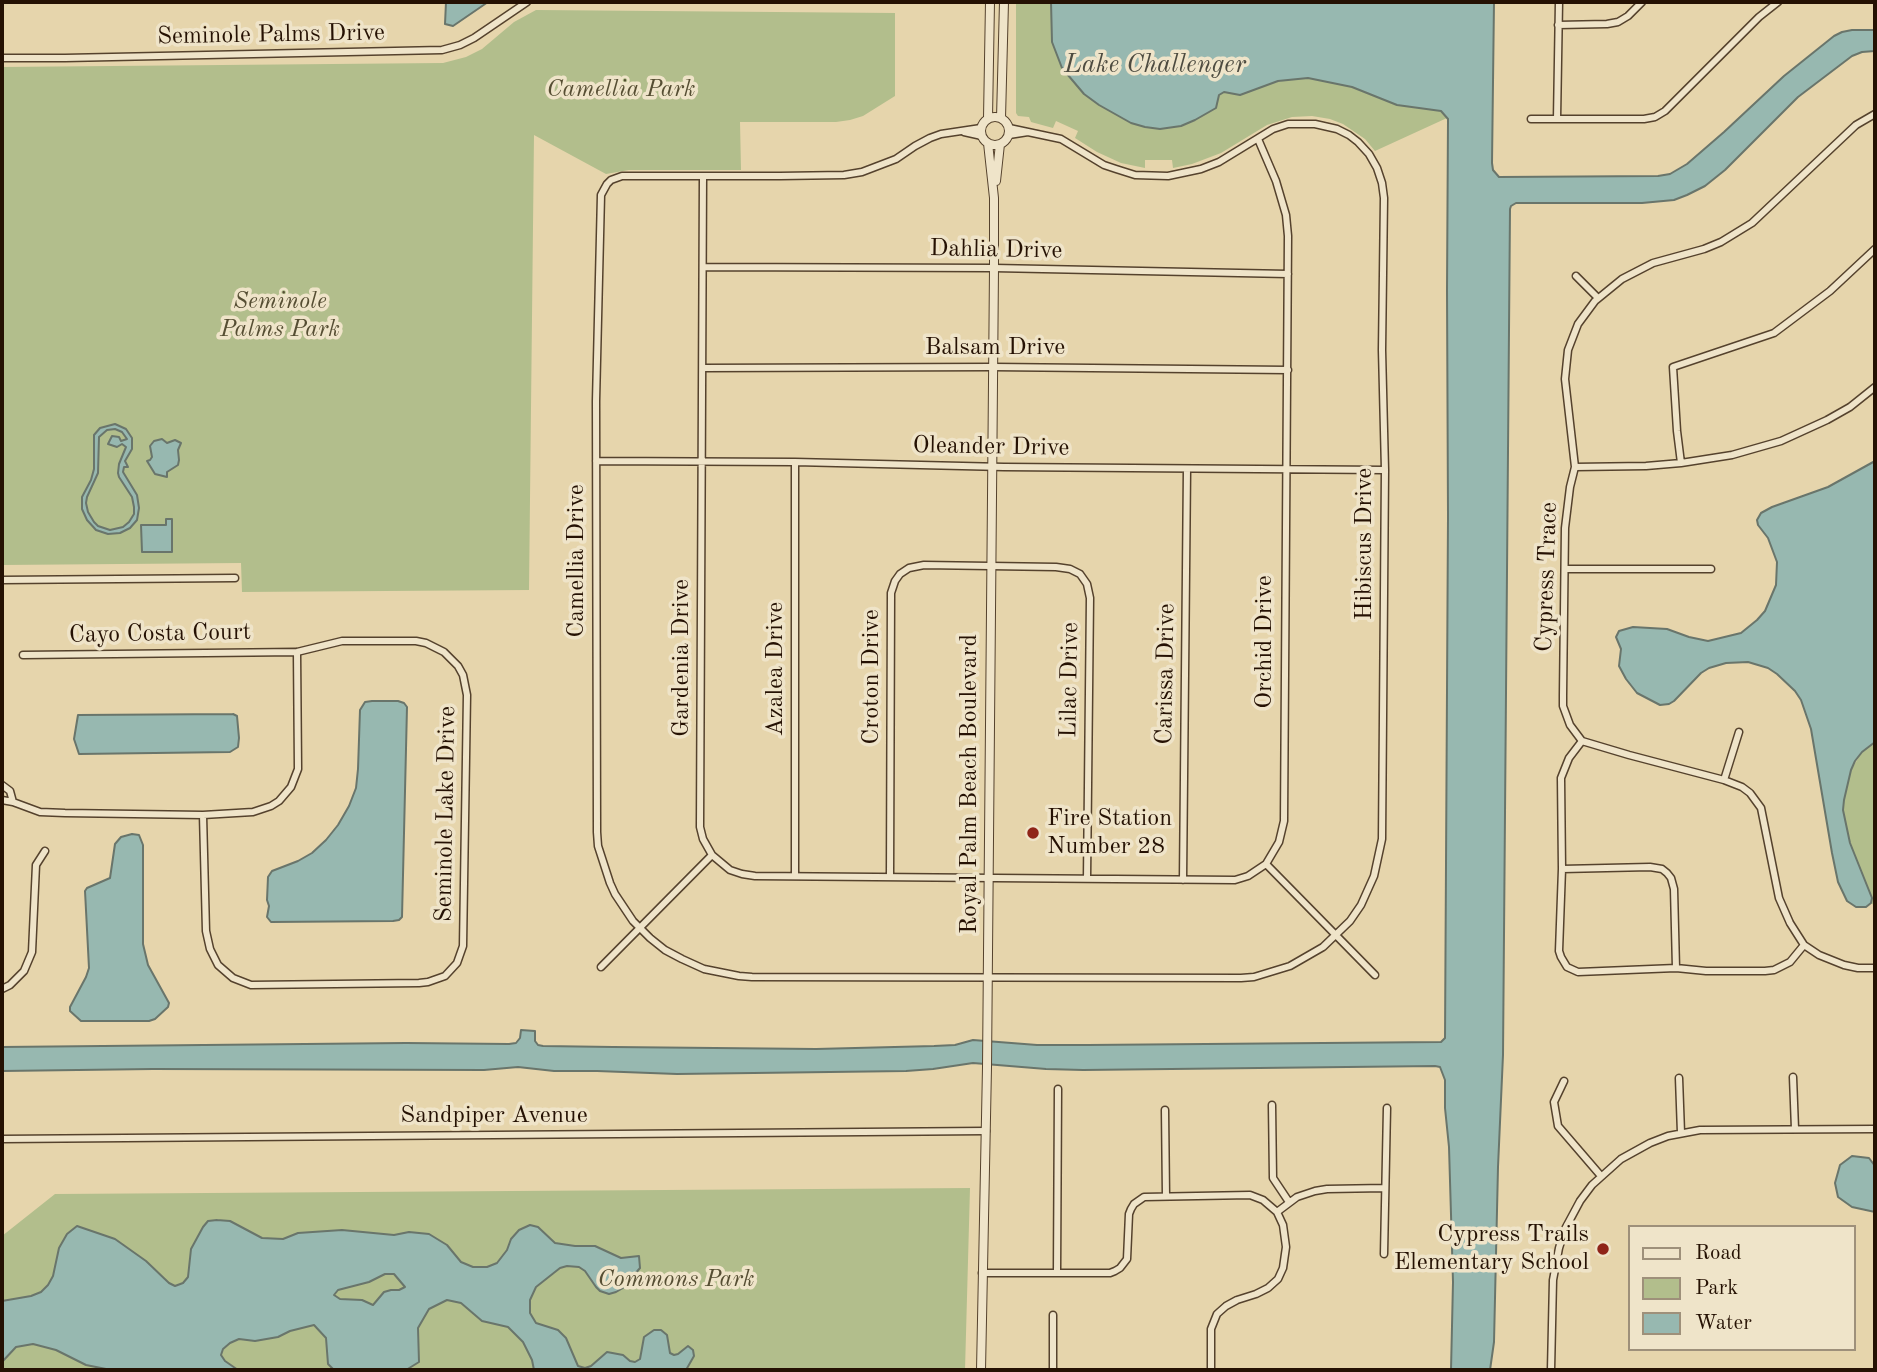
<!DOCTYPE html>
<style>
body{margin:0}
#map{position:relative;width:1877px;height:1372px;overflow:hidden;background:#e6d5ac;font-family:"Old Standard TT",serif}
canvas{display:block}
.frame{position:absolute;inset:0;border:4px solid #251103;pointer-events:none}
.legend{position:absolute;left:1628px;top:1225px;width:228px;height:126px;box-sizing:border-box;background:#efe4c9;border:2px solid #9e907a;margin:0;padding:9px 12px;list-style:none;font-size:21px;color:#251103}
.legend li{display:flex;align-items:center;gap:14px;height:35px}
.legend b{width:35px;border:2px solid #9e907a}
</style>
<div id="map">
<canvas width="1877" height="1372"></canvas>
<div class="frame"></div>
<ul class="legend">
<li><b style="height:9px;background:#efe4c9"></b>Road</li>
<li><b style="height:19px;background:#b2be8c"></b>Park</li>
<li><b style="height:19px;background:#97b8b0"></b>Water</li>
</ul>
</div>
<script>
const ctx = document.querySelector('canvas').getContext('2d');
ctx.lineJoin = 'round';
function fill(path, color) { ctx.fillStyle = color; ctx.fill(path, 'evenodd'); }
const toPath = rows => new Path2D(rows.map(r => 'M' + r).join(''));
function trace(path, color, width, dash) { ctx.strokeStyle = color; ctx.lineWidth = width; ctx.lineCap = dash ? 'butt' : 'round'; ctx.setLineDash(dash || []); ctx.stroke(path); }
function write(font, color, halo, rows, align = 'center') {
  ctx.font = font + ' "Old Standard TT",serif'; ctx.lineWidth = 7; ctx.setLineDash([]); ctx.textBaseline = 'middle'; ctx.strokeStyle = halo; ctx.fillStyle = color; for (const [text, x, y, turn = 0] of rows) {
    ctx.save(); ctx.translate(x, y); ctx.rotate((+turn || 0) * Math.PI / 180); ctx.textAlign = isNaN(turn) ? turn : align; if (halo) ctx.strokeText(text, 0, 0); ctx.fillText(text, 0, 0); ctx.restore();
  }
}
const green = toPath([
 [1016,2,1051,2,1052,42,1062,68,1084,94,1099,105,1131,123,1145,127,1160,129,1181,126,1216,108,1219,95,1224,92,1240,95,1268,84,1296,78,1308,78,1337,83,1352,87,1397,105,1441,111,1447,118,1375,151,1365,139,1343,124,1330,119,1312,116,1292,117,1267,125,1221,153,1192,164,1173,168,1172,160,1145,160,1145,168,1121,163,1097,152,1075,138,1078,131,1056,121,1053,128,1031,122,1029,117,1018,116,1016,113],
 [536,10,895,13,895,96,863,116,850,120,836,122,740,122,741,170,629,170,606,174,534,135,529,590,242,592,241,563,2,565,2,67,443,63,466,57,482,49,514,22],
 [1875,742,1875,906,1871,903,1872,898,1850,843,1843,810,1844,800,1851,770,1862,752],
 [970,1188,965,1370,2,1370,2,1236,55,1194]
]);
const water = toPath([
 [446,2,488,2,453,26,445,24,446,2],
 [1051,2,1494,2,1492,163,1493,170,1499,177,1658,176,1670,174,1687,164,1724,132,1784,76,1834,36,1842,32,1852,30,1875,30,1875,51,1862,52,1852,56,1798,97,1725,170,1705,186,1687,195,1674,200,1642,203,1516,203,1511,206,1510,209,1503,1055,1498,1167,1494,1342,1490,1370,1451,1370,1453,1282,1449,1147,1445,1108,1445,1080,1440,1067,1435,1066,1083,1070,1046,1069,973,1063,933,1069,906,1071,677,1074,597,1071,554,1071,518,1067,484,1070,153,1069,2,1071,2,1047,406,1043,509,1044,516,1043,520,1038,521,1030,535,1031,535,1041,538,1045,543,1046,613,1047,816,1049,934,1046,955,1045,973,1040,1037,1045,1088,1045,1441,1042,1445,1038,1448,516,1447,290,1448,119,1441,111,1397,105,1352,87,1308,78,1278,81,1240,95,1224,92,1219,95,1216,108,1195,120,1181,126,1160,129,1145,127,1131,123,1099,105,1084,94,1062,68,1052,42,1051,2],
 [115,424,126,429,132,438,132,449,125,461,128,467,124,467,123,472,137,495,139,508,137,520,130,528,120,533,108,534,96,530,87,520,82,509,82,497,91,480,94,469,94,435,100,428,115,424],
 [115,429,122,432,127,439,121,441,119,437,112,436,108,444,117,447,122,444,126,447,119,464,118,473,119,477,132,497,134,507,134,514,129,522,123,527,110,530,98,526,94,522,88,512,86,503,87,497,98,473,99,437,107,430,115,429],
 [162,439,167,443,175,440,181,443,178,450,179,460,178,465,167,472,167,477,155,474,147,461,150,460,152,457,150,446,154,441,162,439],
 [1875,461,1875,742,1862,752,1855,761,1851,770,1844,800,1843,810,1850,843,1872,898,1871,903,1866,907,1856,907,1847,901,1838,882,1832,853,1811,729,1801,700,1795,691,1777,674,1768,668,1748,662,1726,663,1709,668,1701,673,1674,701,1669,704,1660,705,1637,693,1626,679,1619,666,1621,649,1616,637,1619,631,1633,627,1667,629,1689,637,1708,641,1741,633,1757,620,1765,611,1776,585,1777,562,1768,538,1758,525,1757,520,1761,513,1772,507,1828,487,1875,461],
 [166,519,172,519,172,552,142,552,141,525,166,525,166,519],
 [372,701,398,701,404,703,407,707,402,917,399,920,393,921,271,922,267,917,269,906,267,900,268,877,272,871,298,861,312,853,326,840,338,825,349,806,356,788,358,769,360,710,365,702,372,701],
 [233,714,237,716,239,738,238,747,230,752,79,754,74,739,78,715,233,714],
 [132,834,139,835,143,845,143,944,148,965,169,1003,168,1007,155,1019,149,1021,81,1021,70,1011,70,1007,86,977,89,968,85,891,87,888,110,878,115,844,121,837,132,834],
 [1852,1156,1869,1158,1875,1166,1875,1212,1852,1207,1838,1197,1835,1183,1840,1165,1852,1156],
 [217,1220,230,1221,262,1238,283,1239,298,1233,342,1230,394,1235,409,1232,429,1234,447,1245,461,1262,473,1267,487,1267,497,1263,507,1250,511,1239,519,1230,530,1225,538,1227,555,1243,575,1246,595,1246,621,1258,639,1256,640,1268,623,1288,616,1292,609,1294,600,1291,596,1287,585,1271,579,1267,567,1266,560,1268,536,1287,530,1300,530,1313,536,1323,558,1330,566,1338,578,1366,585,1368,591,1366,607,1352,623,1355,630,1361,635,1362,640,1359,644,1337,654,1330,661,1330,667,1335,670,1353,674,1355,678,1354,688,1346,693,1350,694,1356,686,1370,534,1370,532,1360,523,1342,508,1327,482,1321,461,1303,447,1300,429,1309,418,1328,419,1362,406,1370,334,1370,328,1364,326,1338,314,1325,290,1331,278,1337,255,1341,239,1339,230,1343,223,1349,221,1355,225,1361,238,1370,111,1370,86,1365,56,1350,33,1344,16,1347,2,1362,2,1301,31,1296,41,1292,48,1285,53,1276,59,1248,67,1234,77,1226,115,1239,146,1261,169,1283,175,1286,183,1283,188,1277,191,1249,203,1227,208,1221,217,1220],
 [385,1274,394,1274,405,1287,399,1290,391,1290,384,1292,373,1305,362,1300,340,1299,334,1295,338,1290,369,1282,385,1274]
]);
const minor = toPath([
 [1558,25,1607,24,1618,22,1628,16,1642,2],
 [2,58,65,58,442,50,460,45,474,38,527,2],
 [1875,114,1856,125,1752,223,1721,242,1704,249,1653,263,1622,279,1595,301,1578,324,1568,350,1565,379,1575,467,1570,487,1565,528,1563,695,1563,706,1570,725,1582,741,1629,755,1724,780,1742,787,1750,793,1761,808,1779,898,1790,923,1804,945,1819,955,1844,965,1858,968,1875,968],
 [1531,119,1644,119,1655,117,1665,111,1759,17,1778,2],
 [1557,119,1559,2],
 [981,128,941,134,930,138,915,146,896,159,862,172,844,175,780,176,622,176,611,180,607,184,601,195,596,401,597,832,598,846,610,883,615,894,633,921,650,938,665,950,682,959,704,969,739,976,752,977,1241,978,1254,977,1290,966,1323,947,1350,921,1361,905,1374,876,1382,839,1385,470,1382,350,1384,198,1382,183,1377,168,1369,154,1358,142,1349,135,1337,129,1315,124,1288,124,1273,129,1219,162,1201,169,1168,176,1135,175,1116,169,1104,165,1061,139,1009,128],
 [964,132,982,136],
 [1009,135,1028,132],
 [703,176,700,827,703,839,712,855,730,870,742,874,755,876,1235,880,1248,876,1266,864,1279,842,1284,821,1288,236,1286,215,1276,181,1258,139],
 [1875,249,1830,291,1774,333,1673,367,1677,431,1681,463,1732,455,1781,441,1827,420,1850,407,1875,387],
 [703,267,994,268,1288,274],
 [1576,276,1598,298],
 [703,368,993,367,1288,370],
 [596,461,795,462,1004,467,1385,470],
 [1575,467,1646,466,1681,463],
 [1565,569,1711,569],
 [2,580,235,578],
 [23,655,297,652,342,641,416,641,426,643,444,652,458,666,463,675,467,695,463,946,457,963,445,976,428,982,419,983,251,985,233,978,218,965,210,949,206,931,203,815],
 [1582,741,1569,758,1561,778,1562,869,1559,951,1561,957,1567,967,1578,972,1676,968,1706,971,1765,971,1774,970,1790,962,1804,945],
 [1724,780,1739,732],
 [2,785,10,791,13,802],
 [2,800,13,802,40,812,65,813,203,815,253,812,271,806,279,801,291,787,298,769,297,652],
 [1266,864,1375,975],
 [1562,869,1650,867,1662,869,1667,873,1671,878,1674,889,1676,968],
 [795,876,795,462],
 [890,876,891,593,895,581,900,574,909,568,924,565,1056,567,1070,569,1080,574,1087,584,1090,598,1087,879],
 [1183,880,1187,469],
 [601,967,712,855],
 [2,989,10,985,24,971,32,952,36,865,45,851],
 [1793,1077,1795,1129],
 [1679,1078,1681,1133],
 [1564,1081,1554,1102,1558,1126,1601,1176],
 [1272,1105,1273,1178,1289,1202],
 [1165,1110,1166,1196],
 [2,1139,986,1131],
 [1277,1212,1297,1197,1315,1191,1327,1189,1385,1188],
 [1384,1254,1387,1108],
 [982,1273,1110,1273,1115,1271,1120,1268,1127,1259,1129,1214,1131,1209,1134,1204,1144,1197,1250,1195,1263,1200,1277,1212,1283,1225,1286,1247,1283,1268,1278,1279,1268,1288,1256,1294,1237,1300,1226,1306,1217,1314,1211,1329,1211,1370],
 [1057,1273,1058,1089],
 [1053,1370,1053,1315],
 [1551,1370,1553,1280,1559,1248,1565,1229,1580,1201,1592,1185,1621,1159,1650,1143,1668,1136,1700,1130,1875,1129]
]);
const tertiary = toPath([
 '981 131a14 14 0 1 1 28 0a14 14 0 1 1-28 0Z',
 [988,118,990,2],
 [1001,118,1004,2],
 [996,181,1000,144],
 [981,1370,987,1067,994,268,994,198,988,143]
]);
const markers = [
 [1033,833,7,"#8f2418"],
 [1603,1249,7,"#8f2418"]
];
const streetNames = [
 ["Seminole Palms Drive",271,35,-1],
 ["Dahlia Drive",996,250,1],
 ["Balsam Drive",995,348],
 ["Oleander Drive",991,447,1],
 ["Hibiscus Drive",1365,544,-90],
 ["Camellia Drive",577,561,-90],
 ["Cypress Trace",1547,577,-88],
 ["Cayo Costa Court",160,634,-1],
 ["Orchid Drive",1265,642,-90],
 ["Gardenia Drive",682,658,-90],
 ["Azalea Drive",776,669,-90],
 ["Carissa Drive",1166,674,-89],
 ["Croton Drive",872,677,-90],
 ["Lilac Drive",1070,680,-89],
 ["Royal Palm Beach Boulevard",970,784,-90],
 ["Seminole Lake Drive",446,814,-89],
 ["Sandpiper Avenue",494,1116]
];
const parkNames = [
 ["Camellia Park",621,90],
 ["Seminole",280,302],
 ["Palms Park",280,330],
 ["Commons Park",676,1280]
];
const poiNames = [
 ["Fire Station",1047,819],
 ["Number 28",1047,847],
 ["Cypress Trails",1589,1235,"right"],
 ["Elementary School",1589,1263,"right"]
];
const waterNames = [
 ["Lake Challenger",1155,65]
];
fill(green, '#b2be8c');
fill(water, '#97b8b0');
trace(water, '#69756b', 2);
trace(minor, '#55422d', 9);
trace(tertiary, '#55422d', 10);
trace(minor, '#efe4c9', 6);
trace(tertiary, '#efe4c9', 8);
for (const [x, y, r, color] of markers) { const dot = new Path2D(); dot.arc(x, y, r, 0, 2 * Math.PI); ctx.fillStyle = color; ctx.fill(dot); trace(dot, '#efe4c9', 2.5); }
write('24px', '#251103', '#efe4c9', streetNames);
write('italic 24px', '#564e33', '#efe4c9', parkNames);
write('24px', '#251103', '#efe4c9', poiNames, 'left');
write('italic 26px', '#4d4b40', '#efe4c9', waterNames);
</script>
